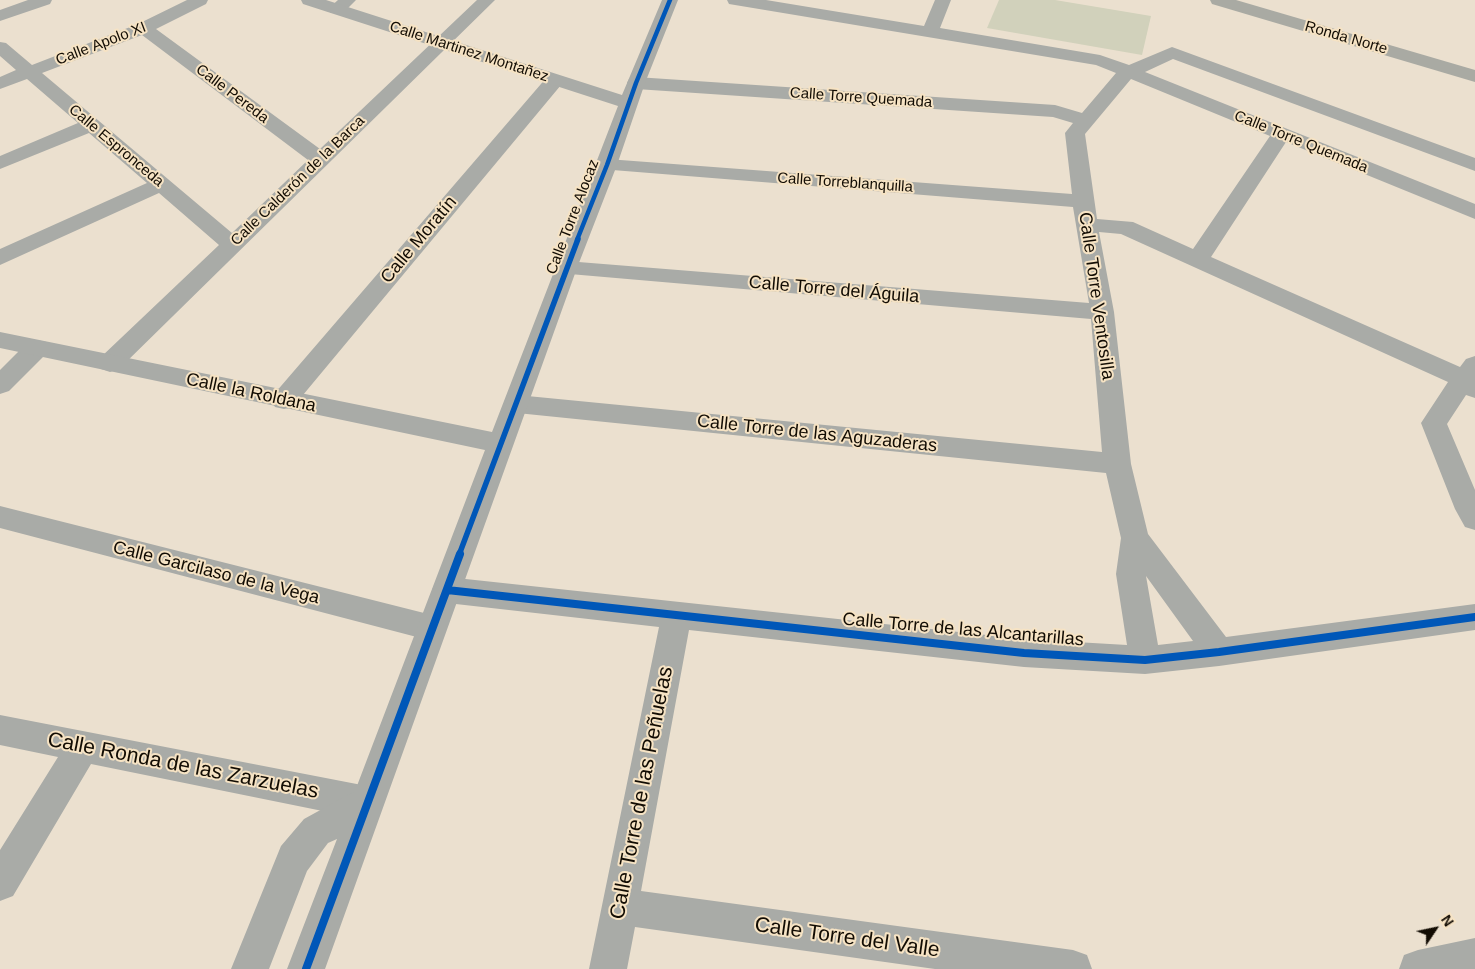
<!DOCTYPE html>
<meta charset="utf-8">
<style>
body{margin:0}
#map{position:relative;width:1475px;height:969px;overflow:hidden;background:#ebe0cf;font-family:Helvetica,sans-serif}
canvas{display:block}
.north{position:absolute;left:1410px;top:904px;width:50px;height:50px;-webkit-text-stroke:4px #f6e3c4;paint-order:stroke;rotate:56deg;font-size:14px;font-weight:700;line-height:20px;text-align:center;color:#120c03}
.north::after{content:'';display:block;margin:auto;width:18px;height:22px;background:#120c03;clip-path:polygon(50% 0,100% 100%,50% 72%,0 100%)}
</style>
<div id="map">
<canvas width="1475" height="969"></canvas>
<div class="north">N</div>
</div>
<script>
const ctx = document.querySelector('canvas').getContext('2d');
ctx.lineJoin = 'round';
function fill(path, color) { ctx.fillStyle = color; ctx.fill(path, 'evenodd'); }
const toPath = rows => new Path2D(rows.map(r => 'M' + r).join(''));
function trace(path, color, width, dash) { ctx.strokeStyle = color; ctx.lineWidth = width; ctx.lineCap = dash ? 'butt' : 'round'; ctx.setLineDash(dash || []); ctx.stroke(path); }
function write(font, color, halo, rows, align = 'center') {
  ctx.font = font + ' Helvetica,sans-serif'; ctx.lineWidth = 4; ctx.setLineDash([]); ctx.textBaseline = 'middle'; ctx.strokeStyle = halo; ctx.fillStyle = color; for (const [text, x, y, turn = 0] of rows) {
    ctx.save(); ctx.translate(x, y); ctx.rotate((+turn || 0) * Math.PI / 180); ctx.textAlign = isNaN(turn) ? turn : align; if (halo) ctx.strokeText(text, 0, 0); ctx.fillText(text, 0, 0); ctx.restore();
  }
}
const green = toPath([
 [999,0,1055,0,1151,16,1142,55,987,28]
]);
const minor = toPath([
 [28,0,52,0,50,4,0,21,0,10,28,0],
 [187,0,208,0,206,4,156,29,320,149,477,0,495,0,119,369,110,372,101,369,98,363,101,357,219,245,159,193,0,265,0,249,147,183,89,133,0,169,0,156,78,123,27,79,0,89,0,77,16,70,0,56,0,42,6,43,32,65,138,24,187,0],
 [142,35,308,160,232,233,42,73,142,35],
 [338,0,356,0,343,13,331,13,328,9,338,0],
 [727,0,766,0,924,26,935,0,951,0,940,28,1100,55,1129,65,1172,47,1475,158,1475,171,1173,59,1145,72,1475,204,1475,219,1286,142,1211,257,1460,367,1466,359,1475,356,1475,398,1466,395,1447,424,1475,490,1475,530,1465,527,1455,509,1421,423,1448,382,1121,234,1099,232,1114,312,1131,464,1148,534,1226,637,1475,604,1475,630,1219,666,1145,674,1024,667,689,630,641,891,1073,950,1087,955,1092,969,935,969,635,927,627,969,589,969,659,627,447,603,436,599,432,590,436,581,447,577,1024,639,1127,645,1116,574,1121,538,1106,473,517,413,508,411,504,404,508,397,517,395,1102,452,1091,319,558,273,555,268,558,263,566,261,1089,303,1073,207,600,169,597,165,600,161,607,159,1072,194,1065,133,1073,123,1053,117,636,89,629,87,627,83,629,79,636,77,1055,105,1082,113,1116,73,1096,65,735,5,729,4,727,0],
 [1131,79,1270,136,1193,249,1133,222,1097,219,1085,134,1131,79],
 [1146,576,1193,641,1158,645,1146,576],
 [554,75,561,77,563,81,561,85,293,407,284,409,275,407,271,400,275,393,547,77,554,75],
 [37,340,46,342,49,348,46,354,9,391,0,394,0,370,28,342,37,340],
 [0,506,432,615,443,619,447,628,443,637,432,641,0,528,0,506],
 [0,715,367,786,379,791,384,803,379,815,367,820,91,764,13,896,0,901,0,850,58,757,0,745,0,715],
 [1475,938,1475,969,1399,969,1404,955,1418,950,1475,938]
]);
const tertiary = toPath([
 [301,0,326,0,622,95,662,0,678,0,645,83,617,165,577,268,325,969,287,969,337,839,328,843,307,871,269,969,231,969,281,846,304,819,355,791,485,450,0,348,0,332,492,432,618,106,303,4,301,0]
]);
const secondary = toPath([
 [1210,0,1236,0,1475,70,1475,82,1212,4,1210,0]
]);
const cyclewayFar2 = toPath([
 [577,240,607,165,636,83,670,0]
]);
const cyclewayFar1 = toPath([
 [459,555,578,239]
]);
const cycleway = toPath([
 [447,590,1024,653,1145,660,1219,652,1475,617],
 [306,969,460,554]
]);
const farStreetnames = [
 ["Ronda Norte",1346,38,16],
 ["Calle Apolo XI",101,44,-21],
 ["Calle Martinez Montañez",469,52,18],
 ["Calle Pereda",232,94,37],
 ["Calle Torre Quemada",861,98,4],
 ["Calle Torre Quemada",1301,142,22],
 ["Calle Espronceda",116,146,40],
 ["Calle Calderón de la Barca",298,181,-44],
 ["Calle Torreblanquilla",845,183,4],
 ["Calle Torre Alocaz",573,217,-69]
];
const streetNames = [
 ["Calle Moratín",419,240,-50],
 ["Calle Torre del Águila",834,290,5],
 ["Calle Torre Ventosilla",1096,296,82],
 ["Calle la Roldana",251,393,12],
 ["Calle Torre de las Aguzaderas",817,434,6],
 ["Calle Garcilaso de la Vega",216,573,14],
 ["Calle Torre de las Alcantarillas",963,630,5]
];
const nearStreetnames = [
 ["Calle Ronda de las Zarzuelas",183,766,11],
 ["Calle Torre de las Peñuelas",642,793,-79],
 ["Calle Torre del Valle",847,938,8]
];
fill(green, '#d1d1bb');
fill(minor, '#a9aba7');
fill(tertiary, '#a9aba7');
fill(secondary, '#a9aaa3');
trace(cyclewayFar2, '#0057b8', 4.5);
trace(cyclewayFar1, '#0057b8', 5.5);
trace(cycleway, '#0057b8', 8);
write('15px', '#120c03', '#f6e3c4', farStreetnames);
write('18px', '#120c03', '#f6e3c4', streetNames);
write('21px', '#120c03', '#f6e3c4', nearStreetnames);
</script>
